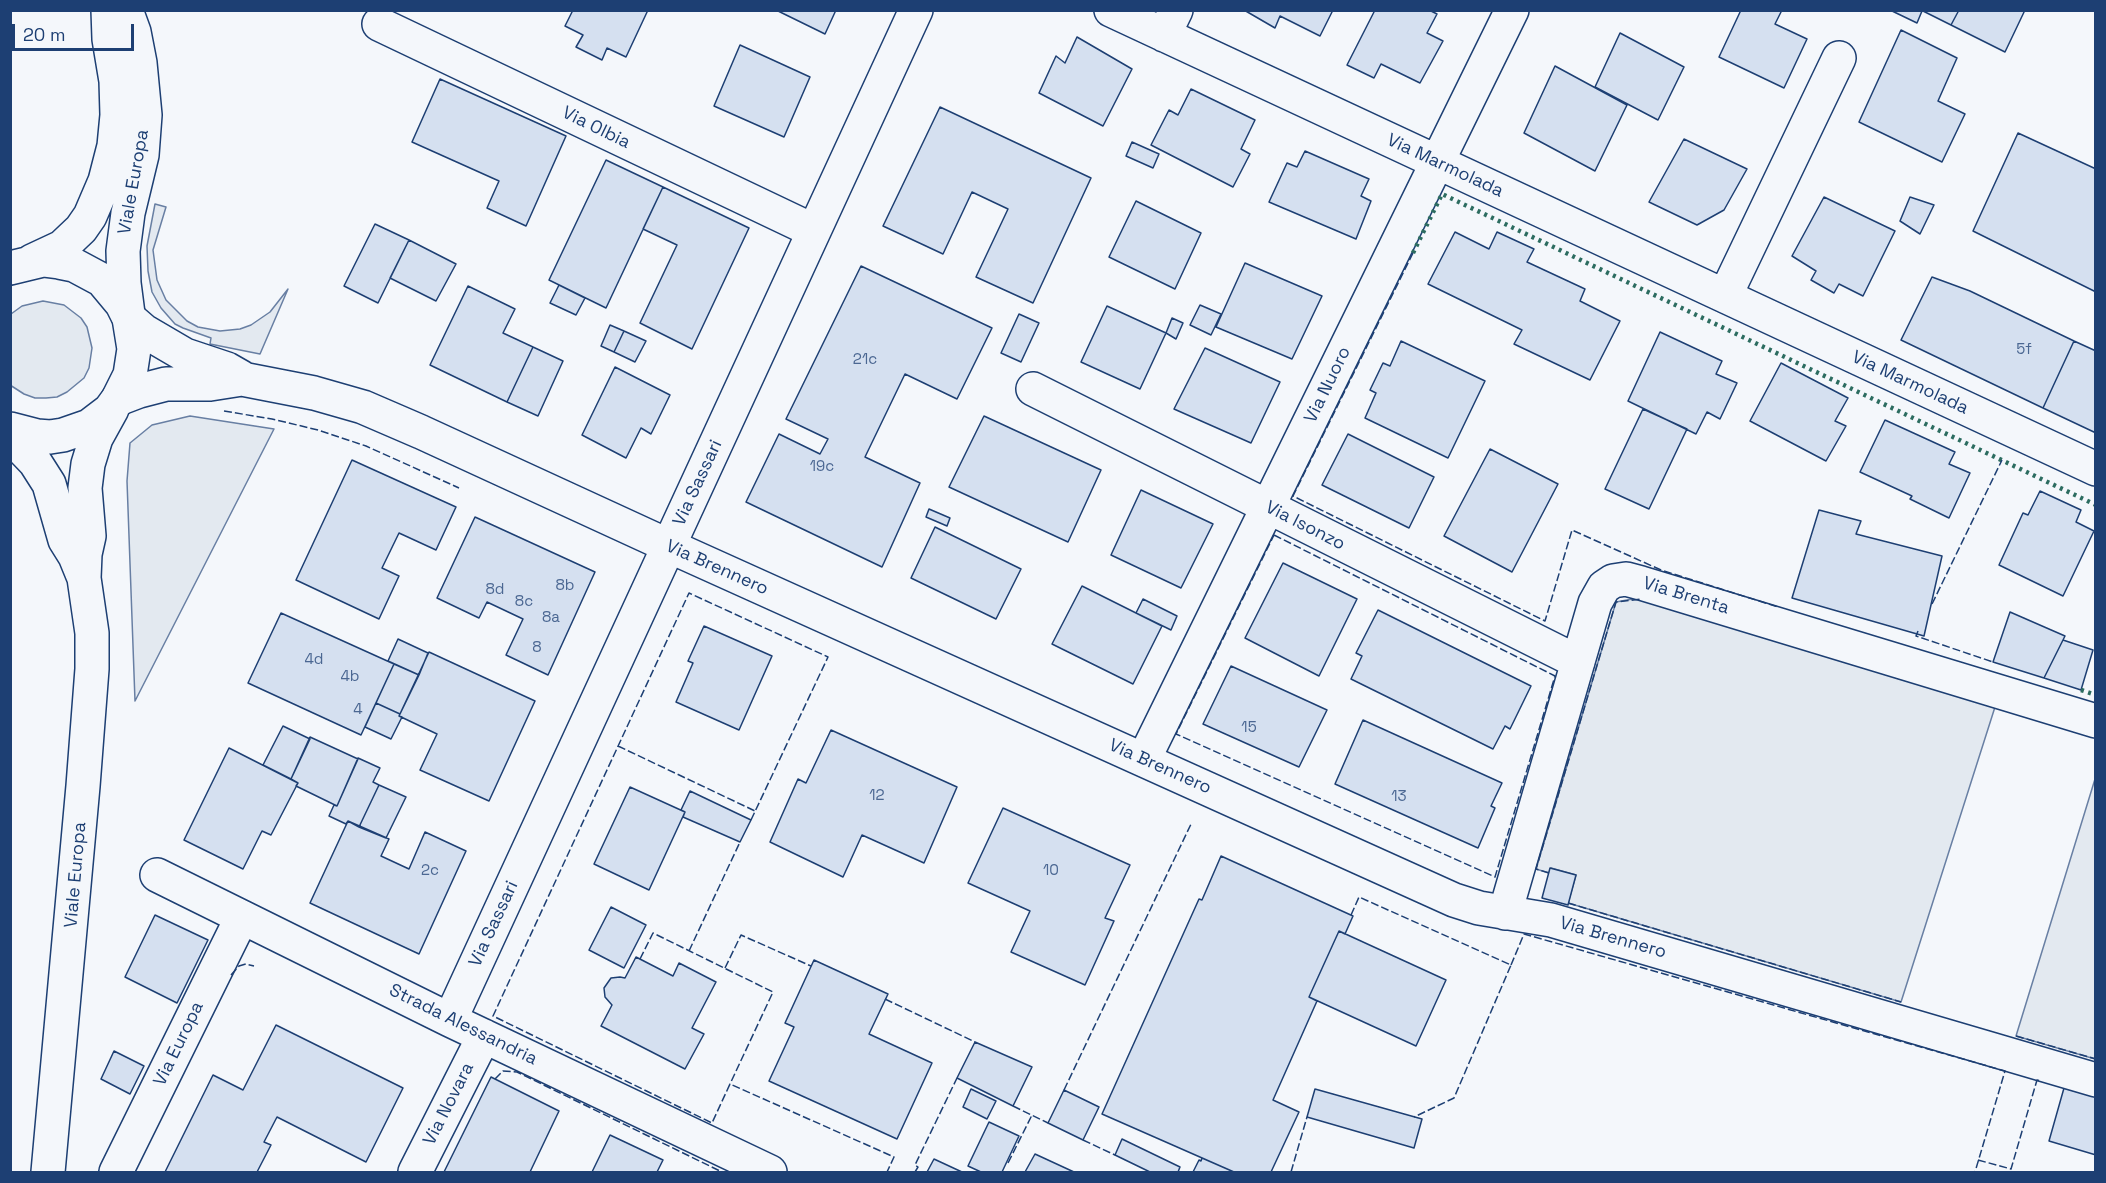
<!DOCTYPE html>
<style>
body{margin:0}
#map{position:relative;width:2106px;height:1183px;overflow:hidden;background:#f4f7fb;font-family:"Space Grotesk",sans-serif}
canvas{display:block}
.frame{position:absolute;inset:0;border:12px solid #1d3f73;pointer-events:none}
.scale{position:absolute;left:12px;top:24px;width:122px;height:27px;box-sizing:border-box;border:3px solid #1d3f73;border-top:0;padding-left:8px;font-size:18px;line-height:21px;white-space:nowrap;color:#1d3f73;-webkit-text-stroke:4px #f4f7fb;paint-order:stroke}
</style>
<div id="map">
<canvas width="2106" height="1183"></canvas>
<div class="frame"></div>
<div class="scale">20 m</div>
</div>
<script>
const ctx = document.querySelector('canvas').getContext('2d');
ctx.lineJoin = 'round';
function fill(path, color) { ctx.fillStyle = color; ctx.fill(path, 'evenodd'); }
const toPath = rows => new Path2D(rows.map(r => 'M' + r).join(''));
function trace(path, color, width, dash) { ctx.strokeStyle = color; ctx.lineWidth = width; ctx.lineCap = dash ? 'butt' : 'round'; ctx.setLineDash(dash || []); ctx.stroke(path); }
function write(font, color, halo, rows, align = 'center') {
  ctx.font = font + ' "Space Grotesk",sans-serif'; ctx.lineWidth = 4.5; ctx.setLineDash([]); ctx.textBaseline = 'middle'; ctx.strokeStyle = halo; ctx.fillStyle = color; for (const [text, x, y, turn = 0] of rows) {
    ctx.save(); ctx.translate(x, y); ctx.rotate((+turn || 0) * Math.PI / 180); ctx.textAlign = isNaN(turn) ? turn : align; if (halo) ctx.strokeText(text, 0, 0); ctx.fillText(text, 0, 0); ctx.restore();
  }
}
const green = toPath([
 [155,204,166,207,153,250,157,280,166,300,187,321,198,327,220,331,240,329,251,325,270,312,288,289,260,354,210,344,211,338,183,328,175,324,161,308,152,292,148,271,147,246,155,204],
 [43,301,64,305,81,318,87,327,92,348,89,368,84,378,67,392,57,397,46,398,35,398,24,394,10,385,11,314,22,306,43,301],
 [190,416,274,429,135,701,127,481,130,443,152,425,190,416],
 [1638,598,1995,707,1901,1002,1568,903,1576,875,1551,868,1549,873,1536,869,1616,602,1638,598],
 [2095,779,2095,1059,2016,1036,2095,779]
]);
const building = toPath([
 [573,10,648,10,626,57,607,48,602,60,576,47,583,35,565,26,573,10],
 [776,10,836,10,825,34,776,10],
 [1244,10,1333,10,1320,36,1280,16,1275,28,1244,10],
 [1375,10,1429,10,1437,14,1427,33,1443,41,1420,83,1381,64,1374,78,1347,65,1375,10],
 [1741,10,1782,10,1775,24,1807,39,1784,88,1719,57,1741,10],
 [1890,10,1921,10,1922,11,1917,23,1890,10],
 [1921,10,1959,10,1951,25,1921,10],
 [1959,10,2025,10,2005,52,1951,25,1959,10],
 [1901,30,1957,58,1938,101,1965,114,1942,162,1859,122,1901,30],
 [1620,33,1684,67,1658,120,1595,87,1620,33],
 [1077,37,1132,69,1103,126,1039,93,1056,56,1065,63,1077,37],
 [740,45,810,77,784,137,714,106,740,45],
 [1555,66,1627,105,1595,171,1524,133,1555,66],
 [440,79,566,136,526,226,487,208,499,181,412,142,440,79],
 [1191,89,1255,120,1241,149,1250,154,1233,187,1151,145,1169,110,1178,115,1191,89],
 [940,107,1091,178,1033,303,976,277,1008,209,972,192,943,254,883,226,940,107],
 [2018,133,2096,169,2096,292,1973,231,2018,133],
 [1684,139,1747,169,1724,210,1697,225,1649,202,1684,139],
 [1132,142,1159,154,1153,168,1126,156,1132,142],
 [1305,151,1369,179,1361,196,1371,201,1356,239,1269,202,1287,163,1297,167,1305,151],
 [606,160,663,187,606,308,549,280,606,160],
 [663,187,749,228,692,349,640,323,677,245,643,229,663,187],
 [1824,197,1895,231,1863,296,1839,284,1834,293,1811,280,1816,271,1792,256,1824,197],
 [1910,197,1934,205,1920,234,1900,221,1910,197],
 [1136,201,1201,233,1175,289,1109,257,1136,201],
 [375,224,409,240,378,303,344,286,375,224],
 [1455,232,1489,249,1497,232,1534,249,1527,262,1585,289,1580,301,1620,321,1590,380,1514,344,1522,330,1428,284,1455,232],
 [409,240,456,264,436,301,390,278,409,240],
 [1245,263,1322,296,1292,359,1216,327,1245,263],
 [861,266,992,328,957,399,905,374,865,457,920,483,882,567,746,502,779,434,820,454,828,439,786,419,861,266],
 [1932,277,1970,291,2074,341,2043,408,1901,340,1932,277],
 [559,285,585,298,576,315,550,303,559,285],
 [468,286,515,309,503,333,533,347,507,402,430,365,468,286],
 [1200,305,1221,314,1211,335,1190,325,1200,305],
 [1107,306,1166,333,1140,389,1081,362,1107,306],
 [1019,314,1039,323,1021,362,1001,353,1019,314],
 [1172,318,1183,323,1176,339,1166,333,1172,318],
 [610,325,624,331,614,352,601,346,610,325],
 [624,331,646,341,635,362,614,352,624,331],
 [1660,332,1722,361,1716,374,1737,383,1720,419,1707,412,1696,434,1628,401,1660,332],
 [1401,341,1485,381,1448,458,1365,418,1376,393,1370,390,1383,363,1390,366,1401,341],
 [2074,341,2096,351,2096,433,2043,408,2074,341],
 [533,347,563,361,538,416,507,402,533,347],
 [1205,348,1280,382,1251,443,1174,409,1205,348],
 [1781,363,1848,398,1835,421,1846,426,1826,461,1750,421,1781,363],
 [615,367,670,395,651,434,641,428,626,458,582,435,615,367],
 [1643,409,1687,429,1649,509,1605,489,1643,409],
 [984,416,1101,470,1068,542,949,487,984,416],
 [1885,420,1955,452,1949,464,1970,473,1949,518,1910,499,1912,496,1860,472,1885,420],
 [1348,434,1434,477,1409,528,1322,485,1348,434],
 [1490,449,1558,484,1512,572,1444,536,1490,449],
 [352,460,456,507,436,550,399,533,382,568,399,576,379,619,296,580,352,460],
 [1141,490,1213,524,1181,588,1111,555,1141,490],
 [2040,491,2081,510,2076,522,2094,531,2063,596,1999,565,2023,513,2028,515,2040,491],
 [929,509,950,518,947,526,926,517,929,509],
 [1819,510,1861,521,1856,534,1942,556,1924,636,1792,598,1819,510],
 [475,517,595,572,548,675,506,655,523,619,487,602,479,618,437,598,475,517],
 [935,527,1021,569,996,619,911,578,935,527],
 [1283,563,1357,599,1319,676,1245,638,1283,563],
 [1082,586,1162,626,1133,684,1052,644,1082,586],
 [1143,599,1177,616,1171,630,1136,613,1143,599],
 [1378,610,1531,686,1510,729,1505,726,1493,749,1351,679,1362,656,1356,653,1378,610],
 [2010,612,2065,636,2044,678,1993,662,2010,612],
 [281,613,394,664,361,735,248,683,281,613],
 [704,626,772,656,739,730,676,702,693,663,688,661,704,626],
 [398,639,428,653,419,675,388,661,398,639],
 [2063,640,2093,650,2081,690,2044,678,2063,640],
 [429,652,535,701,489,801,420,770,437,734,399,716,429,652],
 [394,664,419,675,400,714,376,703,394,664],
 [1231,666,1327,710,1299,767,1203,724,1231,666],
 [376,703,400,714,399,716,402,717,391,739,365,727,376,703],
 [1363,720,1502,783,1491,806,1495,808,1478,848,1335,784,1363,720],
 [283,726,310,739,291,779,263,765,283,726],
 [831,730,957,787,924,863,862,835,843,877,770,842,798,779,806,783,831,730],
 [310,737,358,759,337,806,296,786,298,783,291,779,310,737],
 [229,748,298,783,271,835,262,831,243,869,184,840,229,748],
 [358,758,380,768,373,782,379,785,359,827,348,821,346,824,329,816,334,805,337,806,358,758],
 [379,785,406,797,386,838,359,827,379,785],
 [630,787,685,812,649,890,594,864,630,787],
 [690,791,751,820,740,842,683,817,685,812,681,810,690,791],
 [1003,808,1130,865,1105,918,1114,921,1085,985,1011,952,1030,911,968,883,1003,808],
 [348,821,389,839,381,856,409,869,425,832,466,851,419,954,310,903,348,821],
 [1221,856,1353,916,1345,934,1339,931,1309,997,1317,1001,1273,1100,1299,1112,1271,1172,1234,1172,1102,1114,1199,899,1202,900,1221,856],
 [1550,868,1576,875,1568,905,1542,898,1550,868],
 [611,907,646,925,624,968,589,950,611,907],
 [155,915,208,940,177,1003,125,977,155,915],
 [1339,931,1446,980,1416,1046,1309,997,1339,931],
 [636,957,673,976,679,963,716,982,692,1028,704,1034,685,1069,601,1026,612,1005,605,997,604,988,611,978,620,977,625,978,636,957],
 [814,960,888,994,869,1034,932,1063,897,1139,769,1081,794,1027,785,1023,814,960],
 [276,1025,403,1088,366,1162,277,1117,264,1142,271,1145,257,1172,165,1172,213,1075,243,1090,276,1025],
 [975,1042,1032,1067,1013,1106,957,1078,975,1042],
 [114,1051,144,1066,130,1094,101,1079,114,1051],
 [491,1077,559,1111,530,1172,444,1172,491,1077],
 [2064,1088,2096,1097,2096,1155,2049,1141,2064,1088],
 [971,1089,996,1101,987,1119,963,1107,971,1089],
 [1315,1089,1422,1119,1414,1148,1307,1117,1315,1089],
 [1064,1090,1099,1107,1083,1140,1048,1123,1064,1090],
 [989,1122,1019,1136,1002,1172,981,1172,968,1166,989,1122],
 [610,1135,663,1160,657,1172,592,1172,610,1135],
 [1122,1139,1180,1167,1178,1172,1150,1172,1115,1155,1122,1139],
 [1035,1154,1074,1172,1025,1172,1035,1154],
 [1202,1158,1234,1172,1193,1172,1199,1160,1201,1161,1202,1158],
 [934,1159,962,1172,927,1172,934,1159]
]);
const minor = toPath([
 [1111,10,2096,469],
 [379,24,814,231],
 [1164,35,1176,10],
 [1725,296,1839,58],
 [129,318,144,331,185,355,227,369,241,377],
 [1033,389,1578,662],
 [118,399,139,391,166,384,210,384,242,379,314,393,363,407,421,432,669,546,1454,900,1479,908,1551,920,2096,1080],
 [1144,759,1512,10],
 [157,875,450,1020,770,1172],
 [1505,913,1595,603,1604,587,1613,581,1626,579,1641,583,2096,721],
 [450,1020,916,10],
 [116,1172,242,917],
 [415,1172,484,1036]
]);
const secondary = toPath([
 [126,10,134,32,140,63,145,115,142,155,128,213,123,251,124,283,128,314],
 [32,261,62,247,81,229,90,216,105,181,114,146,117,115,116,81,109,39,108,10],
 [10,268,43,260,59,262,74,265,102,280,122,304,129,318,134,349,130,375,118,399,110,410,89,426,63,435,50,437,37,436,10,429],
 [10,436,35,462,49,484,65,540,75,556,84,578,92,633,92,669,83,786,48,1172],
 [84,578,85,554,89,536,85,488,88,464,96,438,112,409]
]);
const hedge = toPath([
 [1413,253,1442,194,2096,505],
 [2081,690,2096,695]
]);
const fence = toPath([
 [1413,253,1293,496,1545,621,1572,530,1661,570,1778,607],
 [224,411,272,419,318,430,366,446,459,488],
 [1274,535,1555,676,1495,877,1176,734,1274,535],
 [1932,604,2002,460],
 [1918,631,1916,636,1993,662],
 [618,746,755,811],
 [751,820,828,657,689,593,493,1016,712,1123,730,1084,894,1157,887,1172],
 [1549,873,1536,869,1616,602,1641,599],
 [1568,903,1901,1002],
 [1351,915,1359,897,1511,965,1454,1098,1414,1117],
 [689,951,740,842],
 [640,959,653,933,773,992,730,1084],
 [1511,965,1524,934,2005,1071,1975,1172],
 [725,968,741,935,811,966],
 [231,975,239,966,246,964,254,966],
 [885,999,975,1042],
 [2016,1036,2096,1059],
 [495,1079,503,1071,517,1072,722,1172],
 [1064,1090,1192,822],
 [1013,1106,1048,1123],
 [1083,1140,1115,1155],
 [1978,1160,2011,1169,2037,1080,2041,1081],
 [1008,1163,1032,1115],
 [915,1172,918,1167,915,1165,957,1078],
 [1291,1172,1307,1117]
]);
const numberNames = [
 ["5f",2024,350],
 ["21c",865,360],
 ["19c",822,467],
 ["8b",565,586],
 ["8d",495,590],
 ["8c",524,602],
 ["8a",551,618],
 ["8",537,648],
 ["4d",314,660],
 ["4b",350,677],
 ["4",358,710],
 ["15",1249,728],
 ["12",877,796],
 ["13",1399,797],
 ["2c",430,871],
 ["10",1051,871]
];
const streetNames = [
 ["Via Olbia",596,128,26],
 ["Via Marmolada",1445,166,25],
 ["Viale Europa",134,182,-80],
 ["Via Marmolada",1910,383,25],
 ["Via Nuoro",1328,385,-64],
 ["Via Sassari",698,483,-65],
 ["Via Isonzo",1305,526,27],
 ["Via Brennero",717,568,24],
 ["Via Brenta",1686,596,17],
 ["Via Brennero",1160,767,24],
 ["Viale Europa",76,875,-85],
 ["Via Sassari",494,924,-65],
 ["Via Brennero",1613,938,16],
 ["Strada Alessandria",463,1025,26],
 ["Via Europa",179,1044,-64],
 ["Via Novara",449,1104,-63]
];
fill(green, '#e3e9f0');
trace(green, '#687fa3', 1.5);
fill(building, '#d5e0f0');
trace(building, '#1d3f73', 1.5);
trace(minor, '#1d3f73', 36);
trace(secondary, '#1d3f73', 36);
trace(minor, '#f4f7fb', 33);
trace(secondary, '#f4f7fb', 33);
trace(hedge, '#2c6c60', 4.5, [3, 4.5]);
trace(fence, '#1d3f73', 1.5, [8, 3]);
write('15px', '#4b6792', null, numberNames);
write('18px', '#1d3f73', '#f4f7fb', streetNames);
</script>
